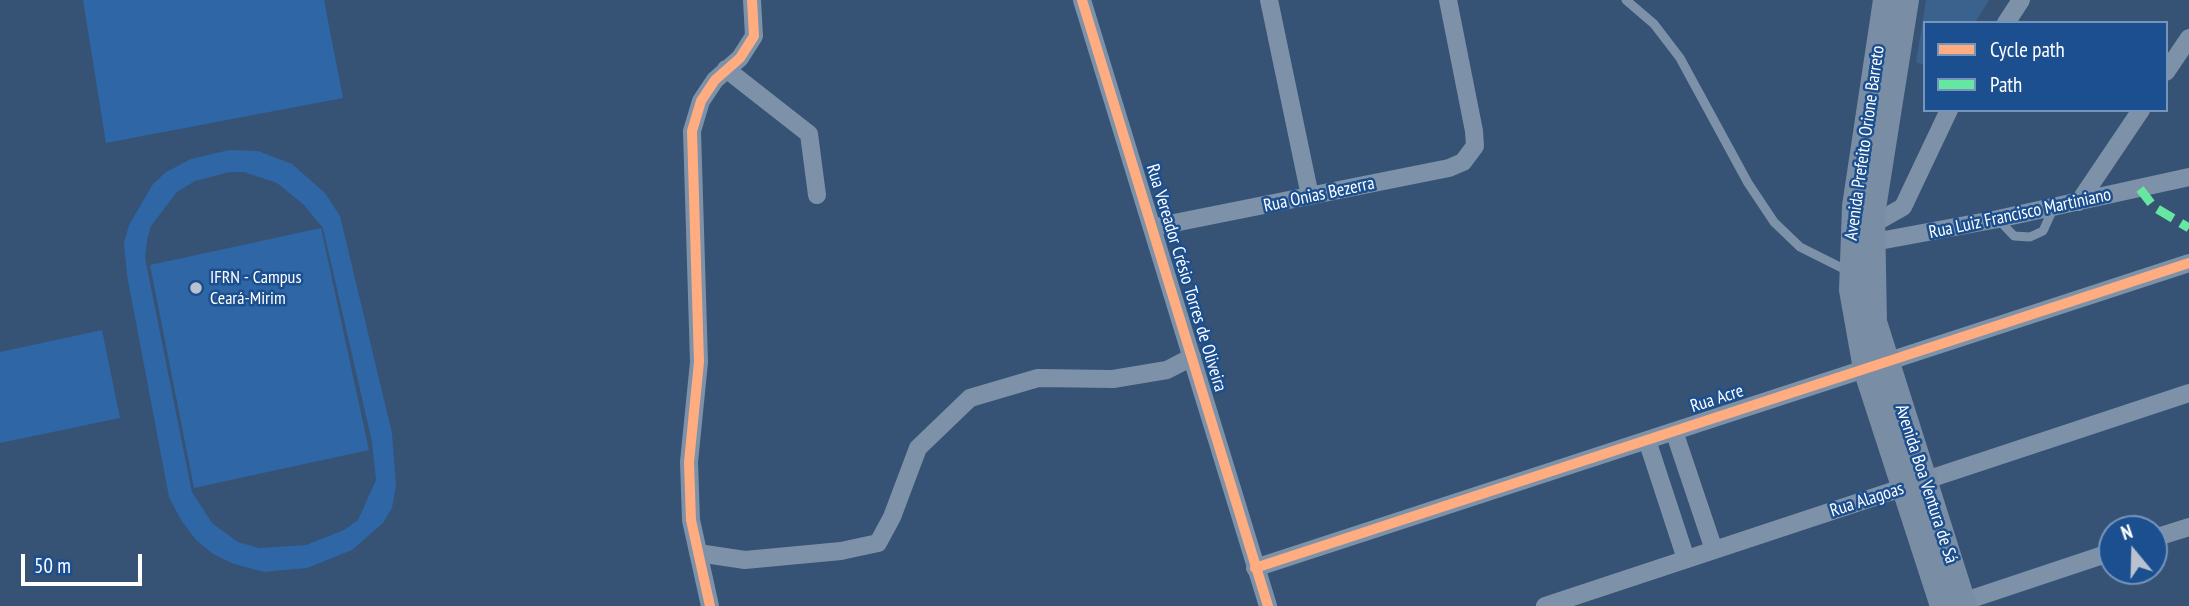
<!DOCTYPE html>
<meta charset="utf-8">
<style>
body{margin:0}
#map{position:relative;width:2189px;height:606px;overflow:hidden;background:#365274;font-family:"PT Sans Narrow",sans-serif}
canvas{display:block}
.legend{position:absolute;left:1923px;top:21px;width:245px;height:91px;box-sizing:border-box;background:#1b4f8f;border:2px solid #7695bc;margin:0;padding:9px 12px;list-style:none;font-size:21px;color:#fff}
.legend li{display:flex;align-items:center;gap:14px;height:35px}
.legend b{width:35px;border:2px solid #7695bc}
.north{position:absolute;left:2098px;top:515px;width:70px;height:70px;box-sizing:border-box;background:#1b4f8f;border:2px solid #7695bc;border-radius:50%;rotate:341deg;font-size:19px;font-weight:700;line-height:28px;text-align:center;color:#fff}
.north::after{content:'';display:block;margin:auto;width:24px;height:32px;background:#b9c2ce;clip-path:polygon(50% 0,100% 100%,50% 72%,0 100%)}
.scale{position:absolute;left:21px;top:554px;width:121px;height:32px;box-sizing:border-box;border:4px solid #fff;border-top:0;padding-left:9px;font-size:21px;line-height:24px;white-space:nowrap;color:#fff;-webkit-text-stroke:5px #1b4f8f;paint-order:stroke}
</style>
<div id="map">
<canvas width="2189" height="606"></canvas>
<ul class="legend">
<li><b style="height:9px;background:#ffac80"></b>Cycle path</li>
<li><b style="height:9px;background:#66e7a1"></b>Path</li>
</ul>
<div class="north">N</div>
<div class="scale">50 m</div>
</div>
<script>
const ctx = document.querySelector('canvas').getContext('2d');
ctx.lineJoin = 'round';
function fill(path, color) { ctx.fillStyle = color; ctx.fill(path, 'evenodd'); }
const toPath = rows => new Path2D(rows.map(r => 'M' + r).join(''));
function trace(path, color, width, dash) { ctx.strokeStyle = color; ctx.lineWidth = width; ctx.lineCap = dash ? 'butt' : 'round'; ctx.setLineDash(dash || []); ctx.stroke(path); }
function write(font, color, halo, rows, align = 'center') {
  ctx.font = font + ' "PT Sans Narrow",sans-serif'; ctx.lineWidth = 5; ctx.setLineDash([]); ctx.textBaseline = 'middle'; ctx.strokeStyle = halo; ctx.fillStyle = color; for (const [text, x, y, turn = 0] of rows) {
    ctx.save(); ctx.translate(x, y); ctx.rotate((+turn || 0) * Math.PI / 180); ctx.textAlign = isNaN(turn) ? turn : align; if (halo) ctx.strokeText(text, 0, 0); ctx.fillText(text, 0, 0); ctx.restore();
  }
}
const green = toPath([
 [83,0,324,0,343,98,106,143],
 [229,150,258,151,292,164,325,193,340,216,392,433,396,486,392,508,383,523,352,550,307,568,264,572,234,564,213,554,196,540,181,520,169,497,127,275,124,243,129,225,153,184,166,172,191,159],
 [230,172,244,172,277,183,304,205,323,228,372,442,376,480,358,520,344,530,306,545,259,548,238,542,212,523,192,492,145,258,147,240,151,226,177,192,195,181],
 [321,228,369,450,194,488,150,265],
 [102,330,120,418,0,443,0,352]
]);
const water = toPath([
 [1926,0,1989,0,1975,23,1925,23,1925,65,1916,62]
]);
const lane = toPath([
 [1626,0,1654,24,1680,58,1748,183,1774,222,1800,247,1848,271],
 [1998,219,2014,236,2030,237,2043,231,2054,207]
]);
const street = toPath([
 [1082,0,1268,606],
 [1269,0,1310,196],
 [2006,23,2021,0],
 [726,69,809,134,817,195],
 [2166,72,2189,38],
 [2079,202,2141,110],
 [1873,224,1903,207,1949,110],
 [1154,227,1449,168,1463,162,1475,146,1474,131,1448,0],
 [1863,244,1998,219,2189,177],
 [1674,431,1714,550],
 [1647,440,1686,559],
 [2154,538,2189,527],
 [698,553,745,560,841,551,878,543,892,517,918,448,970,398,1038,378,1113,379,1167,370,1192,357],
 [1255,568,2189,263],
 [1953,605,2112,552],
 [710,606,691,520,689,462,699,362,692,131,701,101,715,80,740,58,754,36,752,0],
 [1545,606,2189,393]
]);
const secondary = toPath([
 [1885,0,1854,206,1851,290,1865,369,1942,606],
 [1907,0,1873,215,1875,322,1965,606]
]);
const quiet = toPath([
 [2140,189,2154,207,2189,228]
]);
const cycleway = toPath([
 [1082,0,1268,606],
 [1255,568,2189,263],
 [710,606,691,520,689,462,699,362,692,131,701,101,715,80,740,58,754,36,752,0]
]);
const markers = [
 [196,288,7,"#b9c2ce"]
];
const streetNames = [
 ["Avenida Prefeito Orione Barreto",1865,143,-82],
 ["Rua Onias Bezerra",1319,195,-12],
 ["Rua Luiz Francisco Martiniano",2020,214,-12],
 ["Rua Vereador Crésio Torres de Oliveira",1186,278,73],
 ["Rua Acre",1717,399,-18],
 ["Avenida Boa Ventura de Sá",1926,484,72],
 ["Rua Alagoas",1867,500,-18]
];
const poiNames = [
 ["IFRN - Campus",210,278],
 ["Ceará-Mirim",210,299]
];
fill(green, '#2f66a5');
fill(water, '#3b618d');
trace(lane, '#7d92a8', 9);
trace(street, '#7d92a8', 18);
trace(secondary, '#798da4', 24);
trace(quiet, '#66e7a1', 9, [18, 9]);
trace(cycleway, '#ffac80', 10);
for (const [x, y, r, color] of markers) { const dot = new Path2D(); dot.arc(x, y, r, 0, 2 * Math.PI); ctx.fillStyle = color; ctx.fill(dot); trace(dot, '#1b4f8f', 2.5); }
write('18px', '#fff', '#1b4f8f', streetNames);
write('18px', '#fff', '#1b4f8f', poiNames, 'left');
</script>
